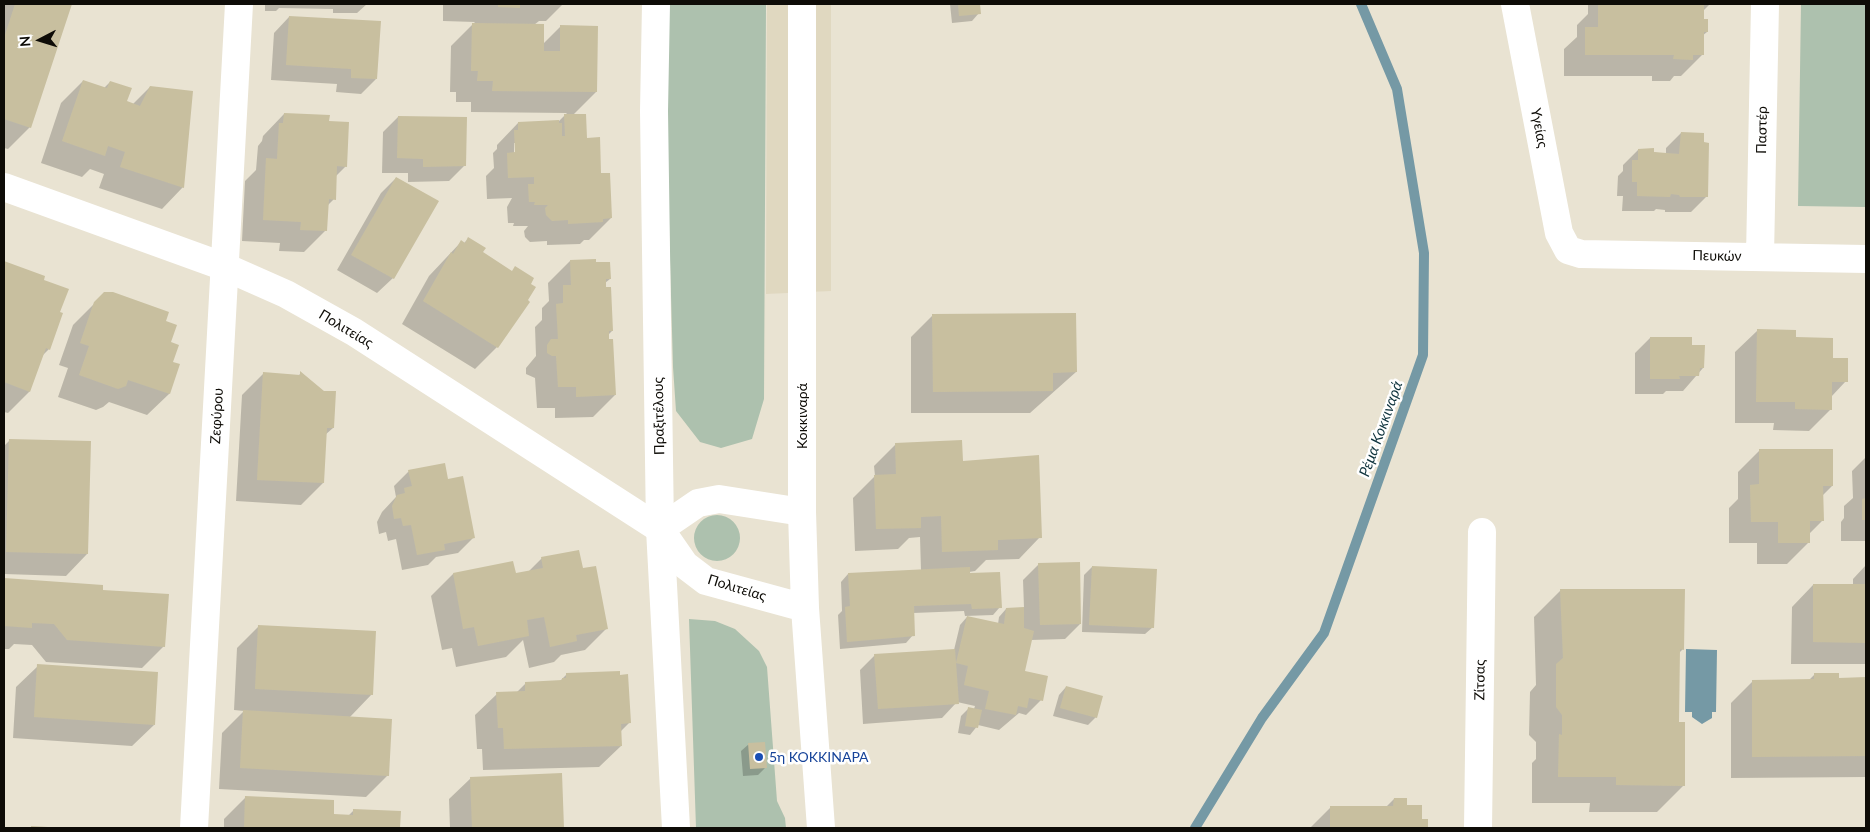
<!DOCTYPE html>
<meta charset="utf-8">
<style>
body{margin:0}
#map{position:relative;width:1870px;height:832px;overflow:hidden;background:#e9e3d2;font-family:Lato,sans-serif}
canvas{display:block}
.frame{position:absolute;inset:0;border:5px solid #0e0c07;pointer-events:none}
.north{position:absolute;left:15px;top:15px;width:50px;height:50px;-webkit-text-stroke:4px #fff;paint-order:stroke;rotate:265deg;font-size:14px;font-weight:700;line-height:20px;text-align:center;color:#0e0c07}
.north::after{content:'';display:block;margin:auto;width:18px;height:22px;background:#0e0c07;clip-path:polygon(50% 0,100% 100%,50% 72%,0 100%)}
</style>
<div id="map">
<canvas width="1870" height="832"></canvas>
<div class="frame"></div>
<div class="north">N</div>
</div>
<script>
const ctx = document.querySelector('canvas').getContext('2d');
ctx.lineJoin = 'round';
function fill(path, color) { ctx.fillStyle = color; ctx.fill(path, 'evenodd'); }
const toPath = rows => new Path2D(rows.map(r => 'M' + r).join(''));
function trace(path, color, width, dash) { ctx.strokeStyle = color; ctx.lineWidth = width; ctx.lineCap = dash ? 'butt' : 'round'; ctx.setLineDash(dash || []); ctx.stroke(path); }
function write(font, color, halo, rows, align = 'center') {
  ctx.font = font + ' Lato,sans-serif'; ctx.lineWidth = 5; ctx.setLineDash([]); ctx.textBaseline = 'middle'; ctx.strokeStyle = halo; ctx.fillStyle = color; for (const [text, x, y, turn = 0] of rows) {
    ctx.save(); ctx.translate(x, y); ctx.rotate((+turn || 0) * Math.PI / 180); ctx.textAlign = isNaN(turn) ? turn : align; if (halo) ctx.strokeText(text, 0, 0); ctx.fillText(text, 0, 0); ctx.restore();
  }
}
const built = toPath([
 [767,4,831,4,831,291,766,294]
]);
const green = toPath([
 [669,4,766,4,764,399,752,439,721,448,700,442,676,411,673,367,666,116],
 [1801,4,1866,4,1866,207,1798,206],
 '694 538a23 23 0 1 1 46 0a23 23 0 1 1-46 0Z',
 [689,619,715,621,735,629,759,651,767,667,777,801,785,818,786,828,696,828]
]);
const water = toPath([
 [1686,649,1717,650,1716,712,1712,712,1712,718,1702,724,1692,717,1692,712,1685,712]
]);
const shadow = toPath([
 [4,4,70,4,30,127,8,149,4,148],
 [265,4,367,4,357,13,333,13,333,9,279,8,276,11,265,11],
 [443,4,563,4,546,21,539,21,534,25,542,45,561,26,596,92,572,116,586,139,600,174,611,218,589,240,584,240,580,244,547,245,547,241,530,242,525,237,524,231,528,226,513,226,514,223,508,223,507,207,512,198,487,199,486,176,494,168,493,153,497,149,497,145,518,123,558,122,567,113,471,112,471,102,456,102,456,92,450,92,451,46,475,22,443,21],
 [514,143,516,143,517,159,514,159],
 [950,4,979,4,979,13,972,21,952,23],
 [1588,4,1710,4,1702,12,1702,20,1707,32,1702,36,1703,54,1681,76,1674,76,1670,81,1652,81,1652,76,1564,76,1564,49,1577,37,1577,25,1588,14],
 [289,17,376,79,361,94,336,92,337,84,271,80,274,33],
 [83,81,104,88,110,82,126,102,133,104,150,87,183,187,162,209,99,188,104,174,90,169,82,177,41,163,61,103],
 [284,114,346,166,335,177,334,199,327,206,326,230,304,252,279,251,280,243,242,241,245,181,256,170,258,146,262,141,263,136],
 [398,117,464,166,449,181,408,182,408,173,382,173,383,132],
 [1681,133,1706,197,1691,212,1665,212,1665,210,1656,209,1654,211,1622,211,1623,196,1617,196,1618,176,1623,171,1623,165,1638,150,1666,154,1666,148],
 [396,178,437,202,393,278,377,293,337,270,381,193],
 [468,239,481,253,529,285,526,301,528,302,497,347,475,369,402,324,429,276,461,242,463,244],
 [570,261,595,264,610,279,605,283,605,289,610,288,612,331,607,336,615,395,593,417,555,418,555,408,537,408,535,378,526,374,526,368,536,356,535,327,542,320,542,308,549,301,548,283],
 [4,262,44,277,42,280,59,313,49,349,42,356,29,392,8,413,4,412],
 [104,294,164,321,171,362,178,365,169,394,147,415,109,402,103,407,96,410,58,397,68,368,59,365,73,325],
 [933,315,1076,372,1030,413,911,413,911,337],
 [1757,331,1795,339,1831,359,1846,381,1831,397,1831,409,1809,431,1773,430,1774,423,1735,423,1735,352],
 [1650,338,1691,346,1703,368,1683,391,1666,391,1663,394,1635,394,1635,353],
 [264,373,298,376,301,373,324,392,333,428,325,435,323,483,301,505,236,501,242,395],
 [10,440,87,554,66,576,4,574,4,446],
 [896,444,962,462,1040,537,1019,559,986,560,975,571,969,572,969,575,1000,607,993,615,965,616,964,611,913,613,913,635,906,643,840,649,838,615,842,611,841,582,848,574,921,571,920,537,909,538,898,549,855,551,853,498,875,476,874,466],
 [1759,451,1832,486,1822,496,1822,521,1809,534,1809,542,1787,564,1757,564,1757,543,1729,543,1729,508,1738,499,1738,472],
 [1866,457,1866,541,1841,541,1841,522,1844,518,1844,506,1853,498,1852,471],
 [409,471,448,481,473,538,458,553,436,557,428,565,402,570,396,539,388,541,386,532,379,534,377,522,382,512,396,497,394,486],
 [542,558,582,570,607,628,585,650,561,655,554,662,529,668,523,640,506,657,456,667,452,648,442,650,431,596,453,574,515,575,528,572],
 [1039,564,1080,624,1065,639,1031,640,1024,672,1041,700,1026,715,1019,713,999,730,978,725,970,735,958,733,961,716,969,708,974,709,975,706,957,702,942,718,863,724,860,670,875,655,954,650,960,625,967,617,998,624,999,617,1006,609,1024,608,1023,580],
 [1866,565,1866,664,1791,664,1792,607,1813,585,1853,585,1853,579],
 [1092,567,1153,627,1145,634,1082,632,1084,575],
 [4,580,102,586,101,591,164,646,142,668,46,662,32,645,14,644,9,649,4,649],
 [1561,590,1683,649,1679,653,1678,723,1684,785,1657,812,1589,812,1590,803,1532,803,1532,763,1536,759,1536,742,1529,735,1530,692,1536,685,1534,617],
 [259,626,372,694,349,718,388,775,366,797,219,789,222,733,244,711,234,710,237,648],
 [38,666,154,725,132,746,13,738,16,687],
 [567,674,629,723,620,732,621,746,599,767,483,770,482,749,477,749,475,715,497,694,516,693,526,683,559,682],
 [1815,674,1838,679,1866,679,1866,777,1731,778,1731,703,1753,681,1809,680],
 [1066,687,1096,717,1088,725,1053,716,1059,695],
 [749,744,765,768,758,775,743,776,741,751],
 [561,774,563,828,450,828,449,799,471,778],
 [246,797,333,816,348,816,354,810,400,812,399,828,224,828,224,819],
 [1394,799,1421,820,1427,820,1427,828,1310,828,1331,807,1386,807]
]);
const stream = toPath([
 [1195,828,1262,718,1324,633,1423,355,1424,253,1397,89,1361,4]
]);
const building = toPath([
 [15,4,72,4,31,128,4,119,4,38],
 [498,4,520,4,520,8,498,7],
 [958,4,980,4,981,14,959,16],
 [1598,4,1704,4,1704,19,1708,19,1708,32,1704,32,1704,55,1693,55,1693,60,1673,59,1674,55,1585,55,1585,27,1598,27],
 [289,16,381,21,377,79,351,78,351,69,286,65],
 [472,23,544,24,544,51,560,51,560,25,598,26,597,92,492,91,493,81,477,81,478,71,471,71],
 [83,80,107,88,110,81,132,88,127,101,140,106,150,86,193,91,184,188,120,167,125,152,108,146,105,156,62,141],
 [284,113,330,115,329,121,349,122,347,167,337,166,336,200,329,199,327,231,300,230,301,222,263,220,266,158,277,159,279,123,283,123],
 [564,114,586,114,587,138,600,137,601,173,610,173,612,218,603,219,603,222,568,224,568,220,552,221,546,215,545,208,548,205,534,205,535,202,529,202,528,184,534,184,534,177,508,178,507,153,515,152,514,130,518,130,518,122,559,120,559,123,562,123,562,136,565,136],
 [398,116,467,117,466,166,423,167,423,159,397,158],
 [1681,132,1704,133,1704,142,1709,143,1708,197,1680,197,1679,195,1671,194,1670,197,1637,196,1637,182,1632,182,1632,160,1638,160,1638,149,1654,148,1654,152,1679,154],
 [396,177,439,201,394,279,351,255],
 [468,237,486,248,483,252,512,271,515,266,534,278,531,284,536,287,528,300,530,302,498,348,423,301,451,252,453,254,461,240,465,243],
 [596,259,596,262,610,262,611,279,606,279,606,287,611,287,613,331,609,331,609,339,613,339,616,395,576,397,576,387,558,387,556,356,552,356,547,353,547,345,551,339,558,339,556,304,563,303,563,285,571,285,570,260],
 [4,261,45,276,44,280,69,289,60,312,63,313,50,350,46,348,30,392,4,382],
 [104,292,113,292,169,312,166,321,177,325,171,342,179,345,173,362,180,364,170,394,128,380,126,386,118,389,79,375,89,346,80,343,94,302],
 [1076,313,1077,372,1053,373,1053,391,933,392,932,314],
 [1757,329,1796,330,1796,337,1833,338,1833,358,1848,358,1848,382,1832,382,1832,410,1795,409,1795,402,1756,402],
 [1650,337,1692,337,1692,345,1705,345,1704,368,1700,368,1699,376,1679,376,1680,379,1650,379],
 [300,371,324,391,336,391,334,428,327,428,324,483,257,480,263,372,300,375],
 [9,439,91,441,88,554,6,552],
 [962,440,963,461,1039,455,1042,538,998,540,998,550,942,552,941,516,921,517,921,528,876,529,874,475,896,474,895,443],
 [1759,449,1833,449,1833,486,1823,486,1824,521,1810,521,1810,543,1778,543,1778,522,1751,522,1750,485,1759,484],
 [445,463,448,479,463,476,475,538,444,544,445,550,417,555,411,525,403,526,401,518,394,519,392,506,397,495,405,493,404,488,412,486,408,470],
 [1866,498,1866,520,1862,520,1862,499],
 [579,550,583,568,596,566,608,629,576,635,577,641,550,647,544,617,527,620,529,636,478,646,474,627,463,629,453,573,513,561,516,573,543,568,541,557],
 [1080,562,1081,624,1040,625,1038,563],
 [1092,566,1157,569,1154,628,1089,625],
 [970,567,970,573,1000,572,1002,608,972,609,971,604,914,606,915,636,847,642,845,607,850,606,848,573],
 [4,578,103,585,103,590,169,594,165,647,67,640,54,624,32,623,32,628,4,626],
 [1813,584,1866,584,1866,643,1813,642],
 [1560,589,1685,589,1684,650,1680,649,1679,722,1685,722,1685,786,1616,785,1616,777,1558,777,1559,734,1562,735,1562,715,1556,707,1556,664,1563,658],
 [1024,607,1024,628,1034,631,1025,671,1048,676,1043,701,1029,698,1027,708,1018,706,1016,715,985,709,989,691,964,685,968,666,956,663,959,704,878,709,874,654,955,649,956,663,967,616,1004,624,1006,608],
 [258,625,376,631,373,695,255,689],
 [37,664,158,672,155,725,34,717],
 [620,671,620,675,628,674,631,723,621,724,622,746,504,749,503,728,498,728,496,692,525,691,525,682,562,680,562,678,566,678,566,673],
 [1814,673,1839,673,1839,678,1866,677,1866,756,1752,757,1752,680,1814,679],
 [1066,686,1103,696,1097,718,1060,708],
 [968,707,982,710,978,728,965,726],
 [243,710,392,719,389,776,240,768],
 [765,742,767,768,750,769,748,743],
 [562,773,564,828,472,828,470,777],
 [245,796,334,800,334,814,353,815,353,809,401,811,400,828,244,828],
 [1394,798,1407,798,1407,805,1422,805,1422,819,1428,819,1428,828,1330,828,1330,806,1393,806],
 [31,826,48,827,48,828,31,828]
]);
const minor = toPath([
 [656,4,654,111,660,529,676,828],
 [1515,4,1559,233,1568,250,1581,254,1866,259],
 [1760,256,1765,4],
 [194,828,239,4],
 [1478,828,1482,532]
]);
const tertiary = toPath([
 [802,4,802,512,805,608,821,828],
 [4,187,225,267,286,294,354,332,660,529],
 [802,512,719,499,698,503,660,529,685,565,706,581,805,608]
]);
const markers = [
 [759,757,5,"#1a4fb4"]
];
const streetNames = [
 ["Υγείας",1539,128,79],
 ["Παστέρ",1762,130,-89],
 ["Πευκών",1717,256,1],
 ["Πολιτείας",346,329,31],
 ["Ζεφύρου",217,416,-87],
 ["Πραξιτέλους",659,416,-91],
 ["Κοκκιναρά",802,416,-90],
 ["Πολιτείας",737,588,17],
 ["Ζίτσας",1480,680,-89]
];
const transitNames = [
 ["5η ΚΟΚΚΙΝΑΡΑ",769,757]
];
const waterNames = [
 ["Ρέμα Κοκκιναρά",1381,429,-70]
];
fill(built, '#e0d8c0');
fill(green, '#adc1ae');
fill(water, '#7599a5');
fill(shadow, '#0003');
trace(stream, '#7599a5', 10);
fill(building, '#c8bf9f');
trace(minor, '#fff', 28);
trace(tertiary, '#fff', 28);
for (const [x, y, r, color] of markers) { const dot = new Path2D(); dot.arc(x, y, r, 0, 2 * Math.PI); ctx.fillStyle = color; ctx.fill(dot); trace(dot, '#fff', 2); }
write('14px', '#0e0c07', '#fff', streetNames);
write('14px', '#164399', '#fff', transitNames, 'left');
write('italic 15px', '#0d323c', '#fff', waterNames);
</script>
